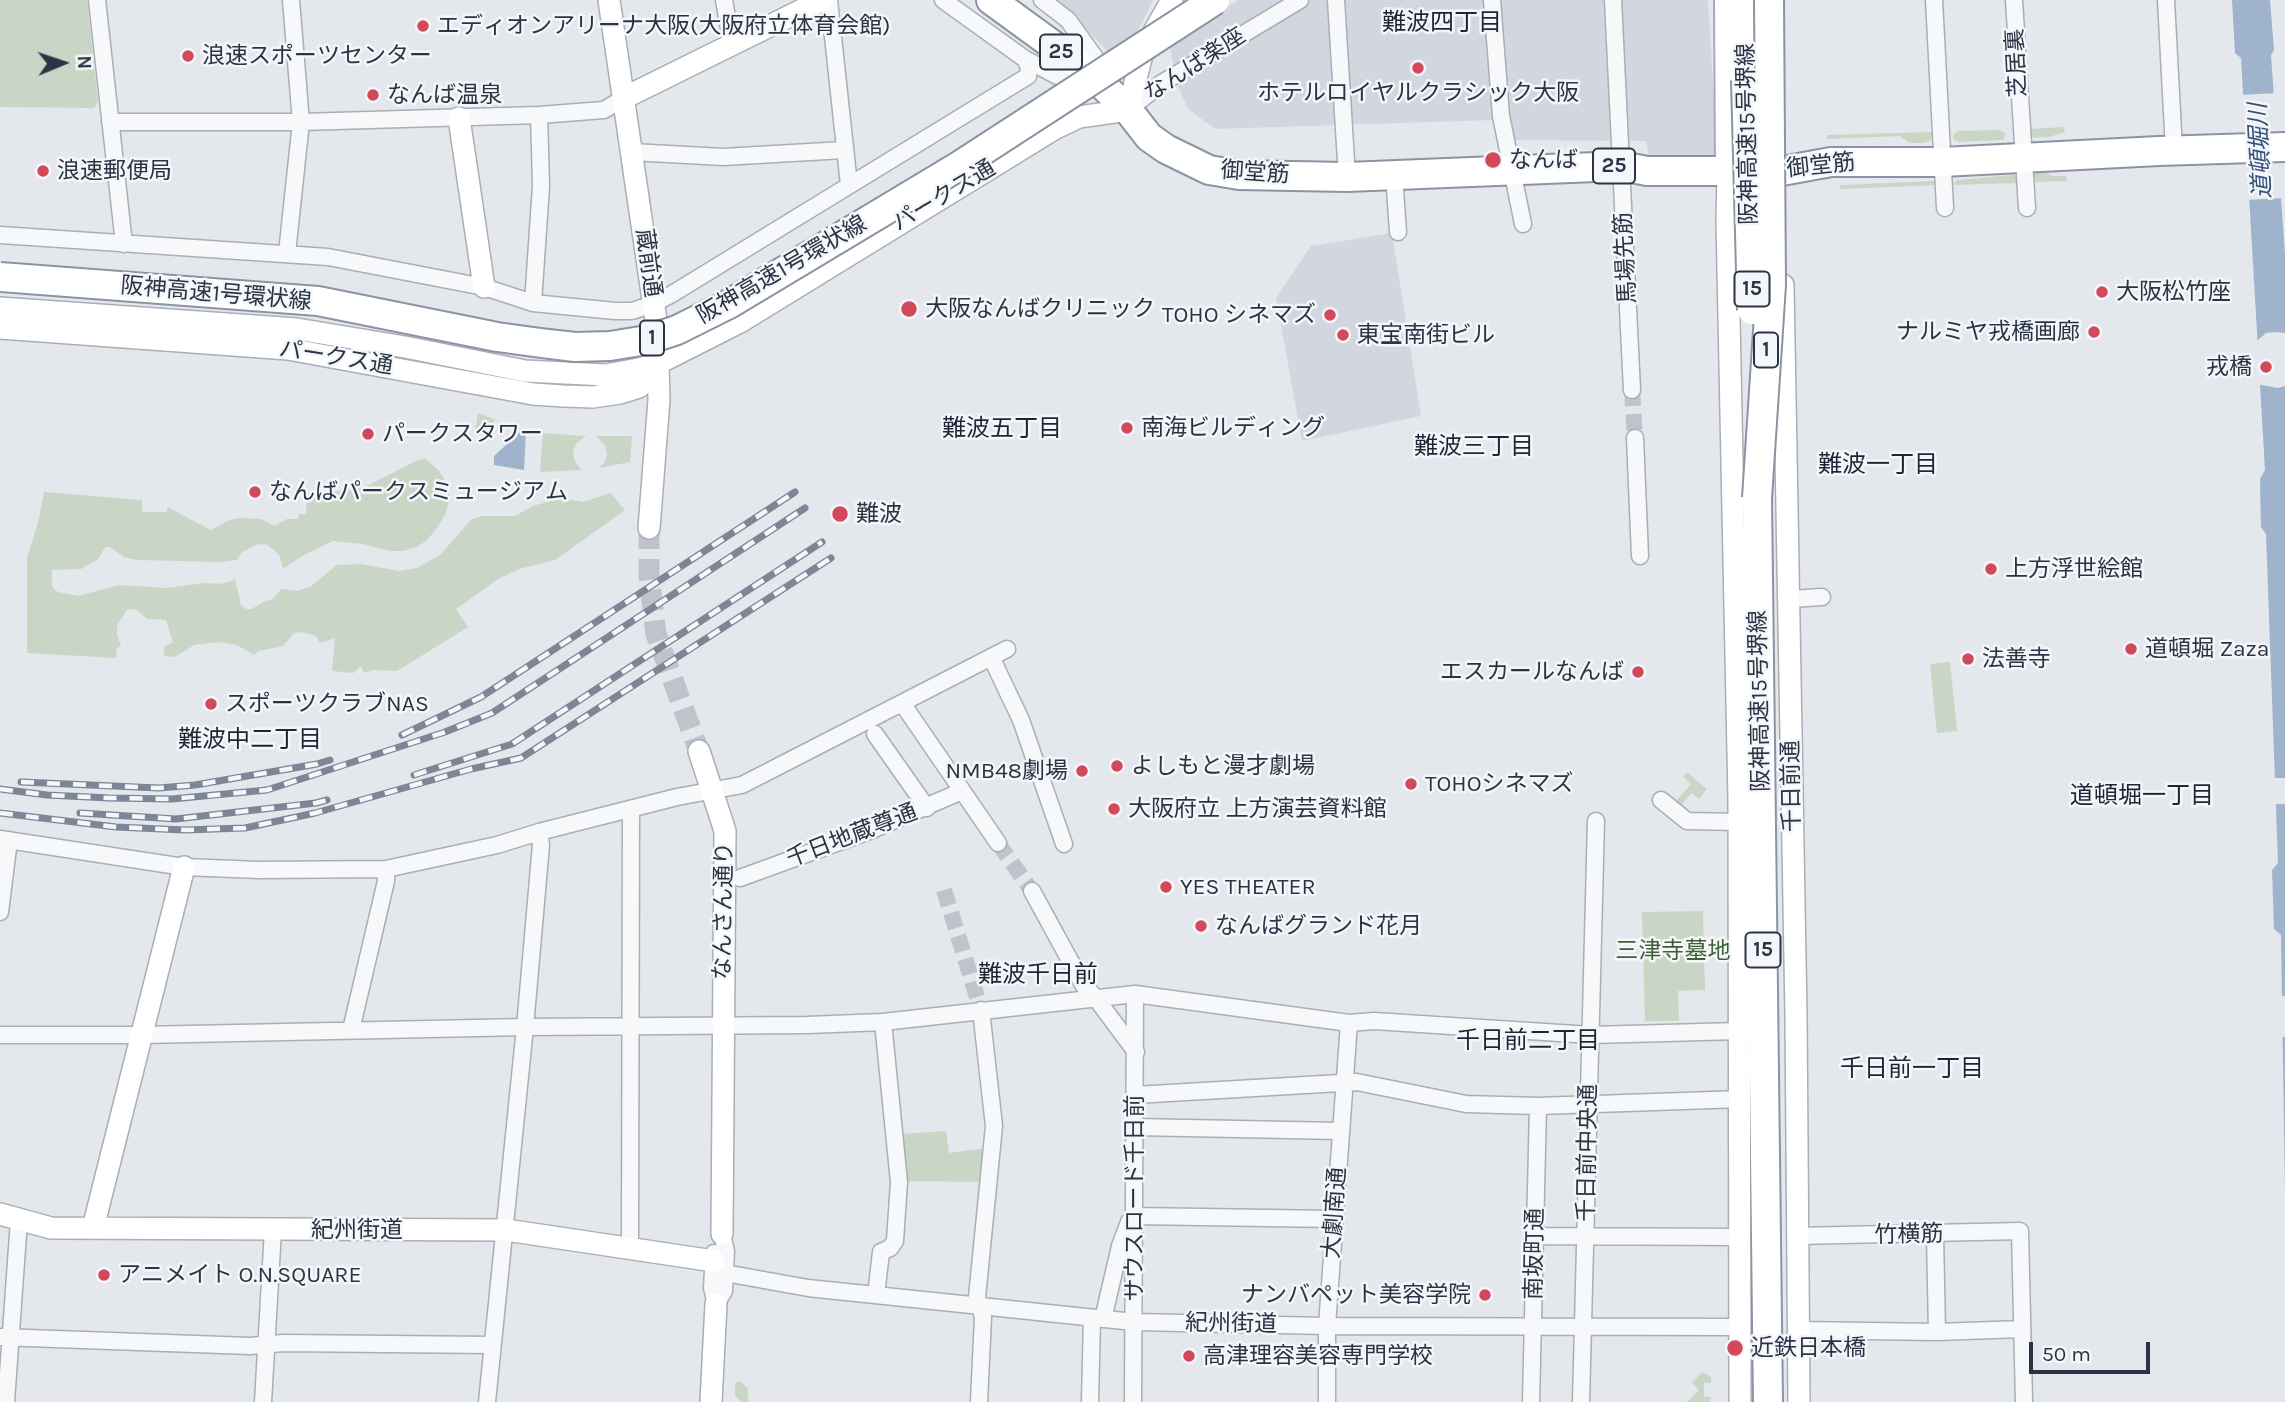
<!DOCTYPE html>
<meta charset="utf-8">
<style>
body{margin:0}
#map{position:relative;width:2285px;height:1402px;overflow:hidden;background:#e4e7ec;font-family:Karla,sans-serif}
canvas{display:block}
.north{position:absolute;left:28px;top:28px;width:70px;height:70px;-webkit-text-stroke:5px #f4f6f9;paint-order:stroke;rotate:88deg;font-size:19px;font-weight:700;line-height:28px;text-align:center;color:#2b3445}
.north::after{content:'';display:block;margin:auto;width:24px;height:32px;background:#2b3445;clip-path:polygon(50% 0,100% 100%,50% 72%,0 100%)}
.scale{position:absolute;left:2029px;top:1342px;width:121px;height:32px;box-sizing:border-box;border:4px solid #2b3445;border-top:0;padding-left:9px;font-size:21px;line-height:24px;white-space:nowrap;color:#2b3445;-webkit-text-stroke:5px #f4f6f9;paint-order:stroke}
</style>
<div id="map">
<canvas width="2285" height="1402"></canvas>
<div class="north">N</div>
<div class="scale">50 m</div>
</div>
<script>
const ctx = document.querySelector('canvas').getContext('2d');
ctx.lineJoin = 'round';
function fill(path, color) { ctx.fillStyle = color; ctx.fill(path, 'evenodd'); }
const toPath = rows => new Path2D(rows.map(r => 'M' + r).join(''));
function trace(path, color, width, dash) { ctx.strokeStyle = color; ctx.lineWidth = width; ctx.lineCap = dash ? 'butt' : 'round'; ctx.setLineDash(dash || []); ctx.stroke(path); }
function write(font, color, halo, rows, align = 'center') {
  ctx.font = font + ' Karla,"Noto Sans JP",sans-serif'; ctx.lineWidth = 5; ctx.setLineDash([]); ctx.textBaseline = 'middle'; ctx.strokeStyle = halo; ctx.fillStyle = color; for (const [text, x, y, turn = 0] of rows) {
    ctx.save(); ctx.translate(x, y); ctx.rotate((+turn || 0) * Math.PI / 180); ctx.textAlign = isNaN(turn) ? turn : align; if (halo) ctx.strokeText(text, 0, 0); ctx.fillText(text, 0, 0); ctx.restore();
  }
}
const built = toPath([
 [1053,0,1153,0,1127,53,1110,54,1067,9],
 [1238,0,1708,0,1717,151,1713,157,1649,157,1646,141,1514,140,1493,120,1215,129,1188,109,1176,82,1180,66,1173,63,1169,44],
 [1392,233,1421,416,1302,441,1276,298,1311,246]
]);
const green = toPath([
 [0,0,87,0,98,102,94,108,0,107],
 [2064,127,2065,132,2049,137,2034,138,2031,135,2030,129],
 [1999,130,2005,133,2004,139,2000,140,1959,142,1953,139,1953,135,1958,131],
 [1933,132,1931,140,1925,143,1909,143,1900,136,1827,139,1827,135],
 [2036,172,2044,172,2052,176,2066,176,2067,181,2033,182,2033,175],
 [2013,175,2017,176,2019,183,1953,185,1957,180],
 [1934,181,1938,185,1840,189,1840,185],
 [478,413,496,420,480,435,475,433],
 [543,433,586,436,576,444,573,452,574,459,581,470,540,472],
 [596,436,632,436,630,462,599,468,605,462,607,454,605,445],
 [425,458,439,471,448,485,450,498,445,515,437,528,426,541,416,547,403,551,391,551,362,544,333,541,304,555,283,569,280,557,274,550,267,545,258,544,241,553,237,560,221,562,137,560,124,557,110,547,105,547,98,559,81,569,52,570,52,587,58,592,78,596,119,585,165,588,206,583,220,584,235,580,241,605,246,609,252,609,263,602,273,599,281,589,297,591,310,587,337,565,361,564,399,571,417,568,440,555,471,520,481,516,515,516,533,506,554,500,566,499,583,502,611,493,625,510,555,560,519,569,498,579,456,609,468,627,397,671,374,670,364,673,361,666,353,673,332,671,335,638,320,643,316,636,303,632,294,633,283,646,259,651,254,655,237,645,218,642,194,645,175,657,164,656,164,647,173,642,166,620,147,619,136,609,127,610,117,625,117,634,121,646,117,648,116,658,27,653,27,558,38,523,44,492,142,500,142,512,167,512,167,507,211,530,229,520,240,518,261,519,274,526,287,519,298,519,299,514,306,514,307,493,342,491,365,487,416,461],
 [1950,662,1957,731,1937,733,1930,664],
 [1687,772,1707,789,1699,799,1692,793,1679,807,1674,803,1691,784,1683,776],
 [1703,911,1705,990,1678,991,1679,1021,1645,1021,1642,912],
 [946,1131,949,1153,987,1148,985,1182,906,1181,901,1134],
 [1702,1372,1711,1377,1711,1383,1704,1383,1704,1397,1711,1397,1710,1402,1687,1402,1699,1390,1692,1383],
 [740,1381,748,1389,748,1402,742,1402,735,1396,735,1383]
]);
const water = toPath([
 [2232,0,2270,0,2274,50,2271,55,2285,254,2285,1193,2281,935,2274,929,2272,870,2278,863,2266,534,2261,527,2260,479,2265,470,2241,58,2235,53],
 [522,430,526,431,524,470,494,465,494,456]
]);
const pier = toPath([
 [2277,93,2285,198,2246,200,2240,95],
 [2275,332,2285,333,2285,386,2278,388,2256,384,2254,343,2266,333],
 [2271,778,2285,778,2285,804,2272,804],
 [2278,996,2285,996,2285,1037,2278,1037]
]);
const streetTunnel = toPath([
 [1632,390,1635,438],
 [998,843,1032,891],
 [944,890,981,1010]
]);
const secondaryTunnel = toPath([
 [649,528,649,576,656,634,699,751]
]);
const street = toPath([
 [97,0,124,244],
 [724,0,732,45],
 [829,0,849,185],
 [943,0,1025,59,1084,90],
 [1042,0,1068,20,1109,77],
 [1336,0,1347,177],
 [1492,0,1501,116,1523,224],
 [1613,0,1632,390],
 [1934,0,1945,208],
 [2014,0,2027,208],
 [2166,0,2174,150],
 [1128,110,1162,83,1300,0],
 [110,122,301,122,539,115,604,110,624,98],
 [632,152,723,157,844,150],
 [1394,175,1398,232],
 [0,235,328,257,484,287,533,303,615,311,632,311,653,304,672,294,1028,76,1029,67,1025,59],
 [287,253,301,122,291,0],
 [533,303,541,186,539,115],
 [1635,438,1640,556],
 [1790,599,1822,597],
 [991,657,1021,720,1064,844],
 [902,703,998,843],
 [875,734,927,808],
 [1661,800,1687,821,1739,822],
 [0,839,184,867,259,870,386,869,497,845,539,832,677,797,742,785,1007,649],
 [740,878,872,830,962,791],
 [1032,891,1084,986,1095,997,1136,1052],
 [0,912,9,840],
 [351,1030,386,881,386,869],
 [0,1035,141,1035,525,1027,807,1025,883,1022,1135,994,1349,1023,1374,1021,1591,1035,1739,1031],
 [1135,1095,1357,1082,1466,1104,1538,1106,1741,1099],
 [1135,1127,1340,1131],
 [1935,1235,1937,1332],
 [1534,1236,1740,1237],
 [1798,1236,2020,1231,2024,1402],
 [630,1248,631,809],
 [714,1253,712,1288,716,1304],
 [725,1273,808,1288,1134,1322,1327,1326,1740,1327],
 [876,1295,881,1252,890,1248,895,1241,899,1182,883,1022],
 [716,1304,724,1291,726,1251,722,1234],
 [1103,1319,1120,1246,1129,1222,1135,1216,1334,1219],
 [1798,1330,1937,1332,2022,1329],
 [0,1337,250,1346,283,1343,492,1345],
 [6,1402,19,1220],
 [263,1402,273,1230],
 [487,1402,525,1027,541,845,539,832],
 [979,1402,983,1317,977,1297,994,1126,981,1010],
 [1090,1402,1092,1318],
 [1133,1402,1135,994],
 [1327,1402,1327,1326,1349,1023],
 [1531,1402,1538,1106],
 [1581,1402,1596,821]
]);
const secondary = toPath([
 [609,0,657,327,659,400,649,528],
 [624,98,822,0],
 [459,118,484,287],
 [1728,172,1727,221,1739,800,1740,1402],
 [1783,285,1796,1015,1799,1402],
 [0,308,297,329,405,347,525,371,606,375,638,369,659,363,740,322,1054,129,1079,117,1128,110,1143,51,1172,0],
 [0,328,288,349,533,394,563,396,593,397,620,393,639,387,659,363],
 [699,751,725,831,722,1234],
 [0,1214,51,1228,506,1230,714,1261],
 [93,1228,184,867],
 [711,1402,716,1304]
]);
const primary = toPath([
 [1727,0,1728,172]
]);
const highway = toPath([
 [991,0,1087,70,1128,110,1149,137,1166,149,1209,170,1239,175,1347,177,1621,166,1647,171,1782,171,1831,162,1942,162,2159,151,2285,147],
 [1741,0,1746,80],
 [1757,498,1768,1402]
]);
const rail = toPath([
 [402,735,481,697,795,492],
 [414,775,512,744,822,542],
 [21,782,159,788,195,785,317,764,330,760],
 [0,789,47,795,109,798,172,799,267,790,445,732,492,713,805,508],
 [0,813,116,827,185,830,245,828,315,813,471,769,521,758,831,558],
 [80,813,176,819,316,803,327,800]
]);
const highwayBridge = toPath([
 [1746,80,1752,310],
 [0,277,318,301,497,337,541,343,575,347,610,346,647,340,677,330,729,304,959,166,1215,0],
 [1757,498,1771,285,1769,0]
]);
const markers = [
 [423,26,7,"#d1495b"],
 [188,56,7,"#d1495b"],
 [1418,68,7,"#d1495b"],
 [373,95,7,"#d1495b"],
 [1493,160,9,"#d1495b"],
 [43,171,7,"#d1495b"],
 [2102,292,7,"#d1495b"],
 [909,309,9,"#d1495b"],
 [1330,315,7,"#d1495b"],
 [2094,332,7,"#d1495b"],
 [1343,335,7,"#d1495b"],
 [2266,367,7,"#d1495b"],
 [1127,428,7,"#d1495b"],
 [368,434,7,"#d1495b"],
 [255,492,7,"#d1495b"],
 [840,514,9,"#d1495b"],
 [1991,569,7,"#d1495b"],
 [2131,649,7,"#d1495b"],
 [1968,659,7,"#d1495b"],
 [1638,672,7,"#d1495b"],
 [211,704,7,"#d1495b"],
 [1117,766,7,"#d1495b"],
 [1082,771,7,"#d1495b"],
 [1411,784,7,"#d1495b"],
 [1114,809,7,"#d1495b"],
 [1166,887,7,"#d1495b"],
 [1201,926,7,"#d1495b"],
 [104,1275,7,"#d1495b"],
 [1485,1295,7,"#d1495b"],
 [1735,1348,9,"#d1495b"],
 [1189,1356,7,"#d1495b"]
];
const shields = [
 [1061,52,42],
 [1614,166,42],
 [1752,289,35],
 [652,338,24],
 [1766,350,24],
 [1763,950,35]
];
const shieldNames = [
 ["25",1061,52],
 ["25",1614,166],
 ["15",1752,289],
 ["1",652,338],
 ["1",1766,350],
 ["15",1763,950]
];
const poiNames = [
 ["エディオンアリーナ大阪(大阪府立体育会館)",437,26],
 ["浪速スポーツセンター",202,56],
 ["ホテルロイヤルクラシック大阪",1418,93,"center"],
 ["なんば温泉",387,95],
 ["なんば",1509,160],
 ["浪速郵便局",57,171],
 ["大阪松竹座",2116,292],
 ["大阪なんばクリニック",925,309],
 ["TOHO シネマズ",1316,315,"right"],
 ["ナルミヤ戎橋画廊",2080,332,"right"],
 ["東宝南街ビル",1357,335],
 ["戎橋",2252,367,"right"],
 ["南海ビルディング",1141,428],
 ["パークスタワー",382,434],
 ["なんばパークスミュージアム",269,492],
 ["難波",856,514],
 ["上方浮世絵館",2005,569],
 ["道頓堀 Zaza",2145,649],
 ["法善寺",1982,659],
 ["エスカールなんば",1624,672,"right"],
 ["スポーツクラブNAS",225,704],
 ["よしもと漫才劇場",1131,766],
 ["NMB48劇場",1068,771,"right"],
 ["TOHOシネマズ",1425,784],
 ["大阪府立 上方演芸資料館",1128,809],
 ["YES THEATER",1180,887],
 ["なんばグランド花月",1215,926],
 ["アニメイト O.N.SQUARE",118,1275],
 ["ナンバペット美容学院",1471,1295,"right"],
 ["近鉄日本橋",1751,1348],
 ["高津理容美容専門学校",1203,1356]
];
const streetNames = [
 ["芝居裏",2017,63,-93],
 ["なんば楽座",1195,65,-33],
 ["阪神高速15号堺線",1748,134,-91],
 ["御堂筋",1821,166,-6],
 ["御堂筋",1255,173,4],
 ["パークス通",944,196,-31],
 ["馬場先筋",1626,258,-93],
 ["蔵前通",648,263,82],
 ["阪神高速1号環状線",782,270,-30],
 ["阪神高速1号環状線",216,294,5],
 ["パークス通",336,358,9],
 ["阪神高速15号堺線",1760,701,-91],
 ["千日前通",1792,786,-91],
 ["千日地蔵尊通",852,836,-21],
 ["なんさん通り",724,911,-89],
 ["千日前中央通",1588,1153,-89],
 ["サウスロード千日前",1135,1198,-90],
 ["大劇南通",1335,1213,-86],
 ["紀州街道",357,1230],
 ["竹横筋",1909,1235,-1],
 ["南坂町通",1535,1254,-89],
 ["紀州街道",1231,1324,1]
];
const parkNames = [
 ["三津寺墓地",1673,951]
];
const neighbourhoodNames = [
 ["難波四丁目",1442,23],
 ["難波五丁目",1002,429],
 ["難波三丁目",1474,447],
 ["難波一丁目",1878,465],
 ["難波中二丁目",250,740],
 ["道頓堀一丁目",2142,796],
 ["難波千日前",1038,975],
 ["千日前二丁目",1528,1041],
 ["千日前一丁目",1912,1069]
];
const waterNames = [
 ["道頓堀川",2261,151,-93]
];
fill(built, '#d2d6de');
fill(green, '#c9d6c5');
fill(water, '#9fb4cc');
fill(pier, '#e4e7ec');
trace(streetTunnel, '#bfc3cb', 16, [16, 8]);
trace(secondaryTunnel, '#bfc3cb', 21, [21, 10]);
trace(street, '#a9aeb7', 19);
trace(secondary, '#a9aeb7', 24);
trace(primary, '#a3abb8', 28);
trace(highway, '#8b94a3', 32);
trace(street, '#f7f8fa', 16);
trace(secondary, '#fff', 21);
trace(primary, '#fff', 24);
trace(highway, '#fff', 28);
trace(rail, '#7d8696', 7);
trace(rail, '#f4f6f9', 4.5, [13]);
trace(highwayBridge, '#8b94a3', 32, []);
trace(highwayBridge, '#fff', 28);
for (const [x, y, r, color] of markers) { const dot = new Path2D(); dot.arc(x, y, r, 0, 2 * Math.PI); ctx.fillStyle = color; ctx.fill(dot); trace(dot, '#f4f6f9', 2.5); }
for (const [x, y, w] of shields) { const box = new Path2D(); box.roundRect(x - w / 2, y - 17.5, w, 35, 5); ctx.fillStyle = '#f4f6f9'; ctx.fill(box); trace(box, '#2b3445', 2); }
write('bold 21px', '#2b3445', null, shieldNames);
write('23px', '#2b3445', '#f4f6f9', poiNames, 'left');
write('23px', '#2b3445', '#f4f6f9', streetNames);
write('23px', '#3f6138', '#f4f6f9', parkNames);
write('24px', '#1d2536', '#f4f6f9', neighbourhoodNames);
write('italic 24px', '#34527a', '#f4f6f9', waterNames);
</script>
